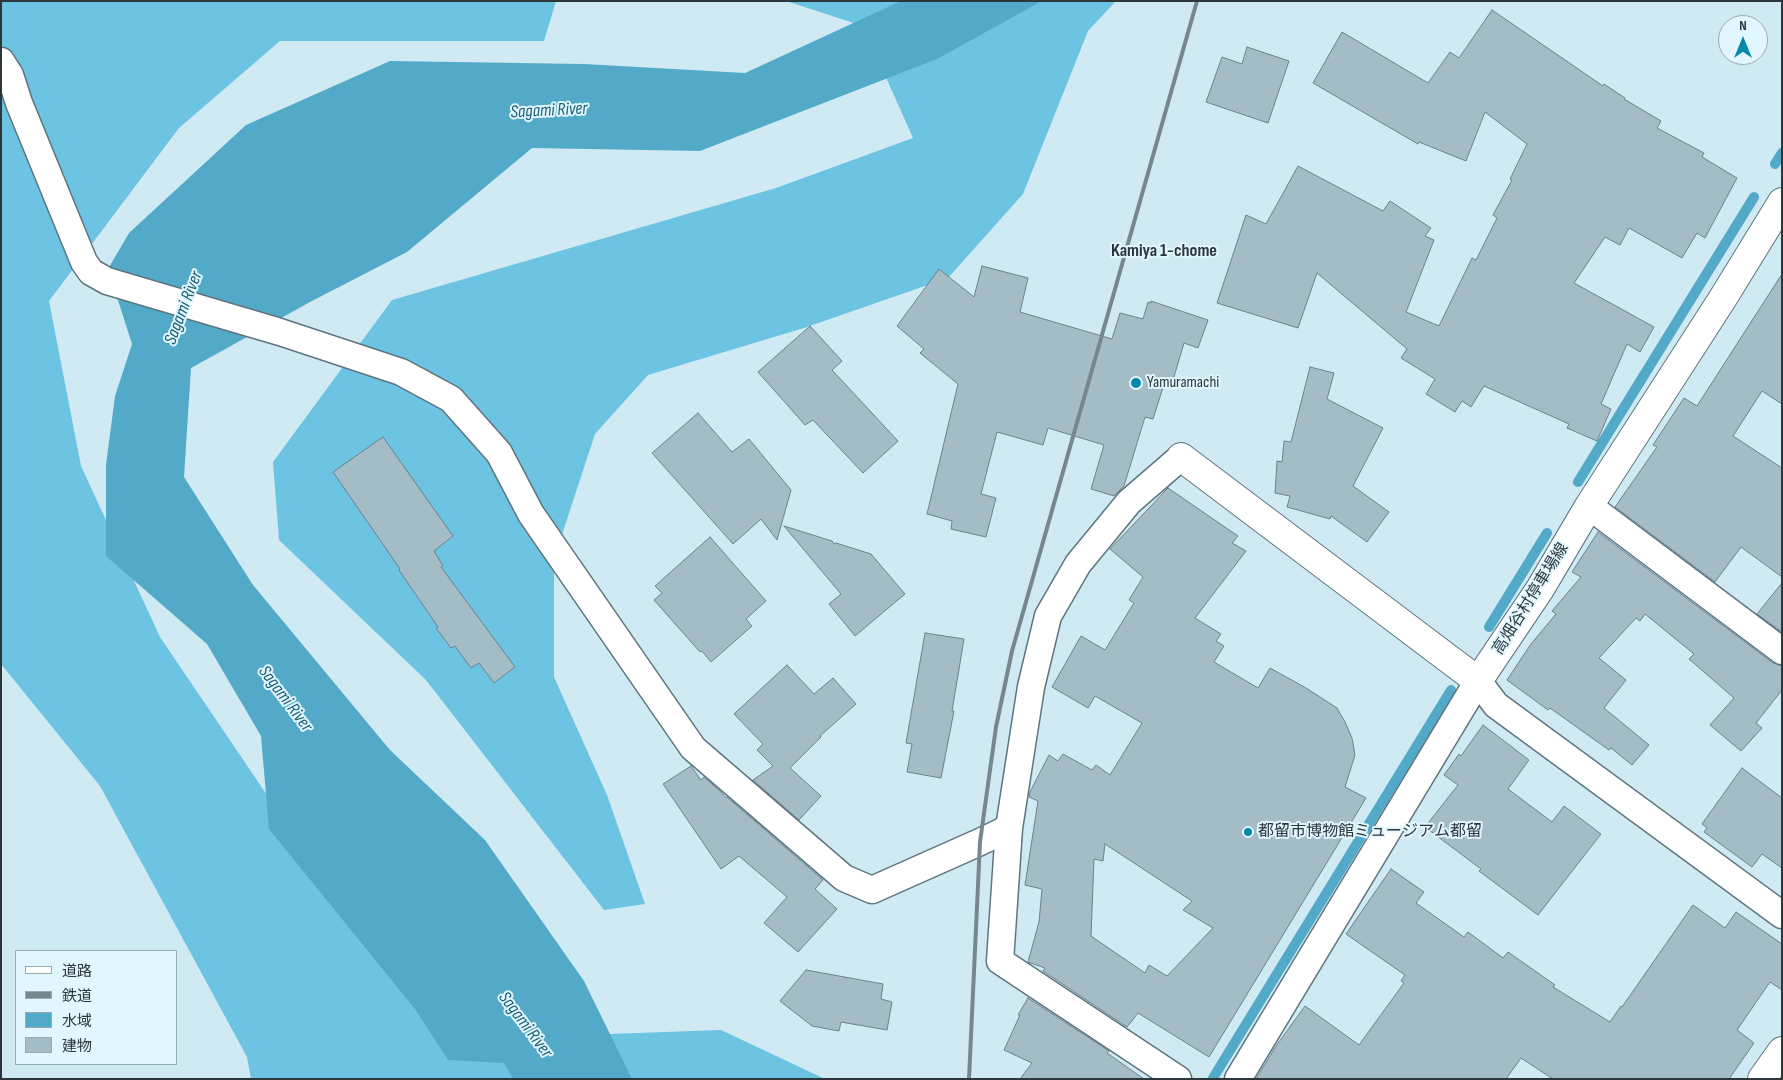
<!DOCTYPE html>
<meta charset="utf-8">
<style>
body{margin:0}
#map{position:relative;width:1783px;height:1080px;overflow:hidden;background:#d0eaf4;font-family:"Sofia Sans Condensed","Noto Sans JP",sans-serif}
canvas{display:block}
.frame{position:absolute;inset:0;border:2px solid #2d373b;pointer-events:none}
.legend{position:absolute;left:15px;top:950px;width:162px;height:115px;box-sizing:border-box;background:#e1f6fe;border:1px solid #99aab0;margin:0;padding:6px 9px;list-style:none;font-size:15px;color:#2d373b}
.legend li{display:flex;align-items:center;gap:10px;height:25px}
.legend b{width:25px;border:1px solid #99aab0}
.north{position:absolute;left:1718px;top:15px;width:50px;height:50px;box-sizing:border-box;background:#e1f6fe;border:1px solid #99aab0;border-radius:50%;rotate:0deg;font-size:14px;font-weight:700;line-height:20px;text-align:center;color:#2d373b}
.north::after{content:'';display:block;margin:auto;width:18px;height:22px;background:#0588aa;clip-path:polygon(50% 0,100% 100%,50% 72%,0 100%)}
</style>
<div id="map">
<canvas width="1783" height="1080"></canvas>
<div class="frame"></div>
<ul class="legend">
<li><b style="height:6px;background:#fff"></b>道路</li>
<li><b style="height:6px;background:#76888e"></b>鉄道</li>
<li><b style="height:14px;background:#53aac8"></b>水域</li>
<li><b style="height:14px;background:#a4bcc6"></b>建物</li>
</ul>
<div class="north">N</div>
</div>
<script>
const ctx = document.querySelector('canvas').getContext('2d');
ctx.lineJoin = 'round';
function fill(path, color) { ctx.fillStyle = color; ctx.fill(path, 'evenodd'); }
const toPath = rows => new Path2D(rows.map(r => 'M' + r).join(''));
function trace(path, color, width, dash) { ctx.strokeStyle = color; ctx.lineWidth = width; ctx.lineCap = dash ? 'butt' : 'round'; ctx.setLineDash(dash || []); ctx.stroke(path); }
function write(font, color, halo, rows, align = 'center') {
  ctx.font = font + ' "Sofia Sans Condensed","Noto Sans JP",sans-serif'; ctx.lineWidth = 4; ctx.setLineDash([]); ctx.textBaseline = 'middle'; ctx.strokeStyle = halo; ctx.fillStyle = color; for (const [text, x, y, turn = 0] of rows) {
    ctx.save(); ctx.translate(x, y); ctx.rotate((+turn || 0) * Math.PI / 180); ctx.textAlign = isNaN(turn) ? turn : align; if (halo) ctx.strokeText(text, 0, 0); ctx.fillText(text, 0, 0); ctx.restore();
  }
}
const forest = toPath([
 [1,1,556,1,544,41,280,41,179,128,49,301,81,466,160,637,334,894,498,1038,721,1030,825,1079,251,1079,247,1057,100,786,1,664],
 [786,1,1116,1,1088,31,1023,194,948,278,804,328,648,375,595,434,554,559,554,677,607,795,645,904,604,910,426,680,279,540,273,462,392,300,776,188,913,138,863,26]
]);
const water = toPath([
 [901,1,1042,1,937,59,700,151,532,148,407,252,310,302,191,368,184,477,253,585,390,750,485,840,584,981,632,1079,513,1079,504,1063,448,1060,415,1009,269,829,261,736,207,644,106,556,106,465,115,396,132,344,108,269,129,233,246,125,390,61,584,64,745,73]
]);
const stream = toPath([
 [1775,164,1782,153],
 [1578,482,1754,197],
 [1489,627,1547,533],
 [1213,1078,1451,690]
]);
const building = toPath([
 [1492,10,1603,86,1604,84,1625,98,1624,99,1661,121,1657,128,1704,153,1702,157,1737,178,1705,238,1697,233,1682,258,1629,228,1620,245,1605,237,1574,283,1654,327,1640,352,1627,344,1601,404,1611,409,1597,441,1567,428,1569,424,1484,386,1471,407,1462,401,1455,412,1426,394,1435,379,1401,358,1407,349,1317,273,1298,328,1217,303,1246,215,1266,224,1298,166,1383,211,1390,201,1431,228,1425,236,1434,240,1406,312,1439,326,1472,258,1476,260,1497,218,1493,215,1512,180,1510,179,1527,144,1485,112,1466,161,1419,142,1418,144,1313,83,1342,32,1428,83,1450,52,1459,58,1492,10],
 [1247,47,1289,61,1268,123,1206,102,1222,57,1242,64,1247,47],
 [982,266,1028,278,1020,312,1112,339,1120,313,1143,319,1148,302,1151,303,1151,301,1208,320,1198,348,1184,343,1173,380,1166,378,1153,419,1145,417,1124,486,1114,496,1091,489,1104,445,1048,428,1043,445,997,432,981,494,996,498,986,537,951,529,952,521,927,514,958,384,920,353,924,349,897,326,939,269,974,297,982,266],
 [1782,274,1782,404,1762,391,1733,436,1782,468,1782,577,1741,547,1715,582,1615,507,1657,447,1653,445,1684,398,1697,406,1782,274],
 [810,326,842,361,832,370,898,441,863,473,813,420,805,425,758,372,810,326],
 [1310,367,1334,373,1327,399,1383,428,1353,486,1389,512,1367,542,1331,516,1330,519,1287,507,1290,496,1275,493,1277,461,1282,462,1284,441,1291,442,1310,367],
 [698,413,732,452,749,439,791,490,777,540,761,519,733,544,652,453,698,413],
 [383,437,453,536,434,551,443,566,441,567,515,667,494,683,479,663,471,668,455,646,451,648,436,628,438,627,399,570,400,569,333,472,383,437],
 [1168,488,1238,536,1232,543,1246,551,1195,618,1221,634,1216,641,1224,646,1214,662,1258,688,1270,668,1306,688,1337,708,1345,722,1352,738,1355,755,1345,787,1366,798,1209,1057,1138,1013,1127,1027,1043,971,1045,968,1028,962,1039,922,1042,889,1025,885,1038,801,1029,797,1030,792,1049,755,1058,761,1063,754,1092,770,1096,765,1110,775,1142,723,1095,696,1088,708,1052,687,1081,636,1105,650,1134,603,1129,600,1143,577,1110,549,1168,488],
 [1105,844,1192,901,1183,910,1213,928,1167,976,1149,965,1145,973,1091,936,1094,859,1103,861,1105,844],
 [784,526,832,541,834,544,836,543,871,554,905,594,855,636,829,604,841,594,784,526],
 [1598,532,1773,663,1782,666,1782,690,1756,723,1762,728,1741,751,1710,725,1734,698,1689,659,1694,654,1645,614,1640,621,1636,618,1599,658,1626,680,1604,708,1649,745,1632,765,1611,748,1609,750,1550,708,1548,710,1507,680,1531,644,1556,614,1552,611,1581,577,1572,572,1598,532],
 [710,537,766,601,746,619,752,626,711,662,702,651,700,652,654,600,662,593,655,586,710,537],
 [1782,583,1782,632,1757,614,1782,583],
 [925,633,964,639,952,711,954,711,941,778,907,772,912,744,906,743,925,633],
 [787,665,814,694,833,678,856,704,820,736,821,737,790,768,821,796,799,820,753,780,773,766,757,750,763,744,734,714,787,665],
 [1483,725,1529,760,1508,789,1552,822,1564,806,1601,834,1538,915,1479,871,1481,869,1425,827,1458,785,1444,775,1459,754,1461,756,1483,725],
 [691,766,701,780,704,777,722,793,726,798,727,797,823,880,815,889,837,909,798,952,764,923,787,897,739,856,721,869,663,784,691,766],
 [1742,768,1782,798,1782,868,1762,854,1752,867,1704,832,1707,828,1702,824,1742,768],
 [1391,869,1424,892,1416,903,1464,937,1468,932,1503,958,1508,952,1555,985,1553,987,1610,1022,1621,1006,1622,1007,1693,905,1725,928,1736,912,1782,944,1782,990,1770,982,1737,1030,1754,1043,1729,1079,1553,1079,1521,1058,1506,1079,1256,1079,1276,1046,1305,1006,1359,1045,1404,983,1401,981,1405,975,1346,934,1391,869],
 [806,970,883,984,881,999,892,1002,887,1030,841,1022,839,1031,812,1026,780,1001,806,970],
 [1028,998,1109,1051,1107,1053,1144,1079,1020,1079,1032,1063,1004,1050,1020,1015,1018,1015,1028,998]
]);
const street = toPath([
 [1,61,10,75,19,103,84,262,91,272,107,281,280,332,401,372,451,399,499,453,531,514,693,748,844,878,872,890,980,842,1009,828],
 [1589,506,1782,651],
 [1178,1079,1000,961,1009,828,1031,687,1048,616,1078,564,1129,502,1181,457],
 [1238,1079,1478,681,1496,705,1782,915]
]);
const secondary = toPath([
 [1181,457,1478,681,1540,589,1589,506,1723,298,1782,202]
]);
const highway = toPath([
 [1762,1079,1782,1051]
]);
const rail = toPath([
 [969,1079,980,842,996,727,1012,651,1197,1]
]);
const markers = [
 [1136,383,6,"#0588aa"],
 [1248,832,5,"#0588aa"]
];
const poiNames = [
 ["Yamuramachi",1147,383],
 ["都留市博物館ミュージアム都留",1258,832]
];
const streetNames = [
 ["高畑谷村停車場線",1531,599,-58]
];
const waterNames = [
 ["Sagami River",549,111,-3],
 ["Sagami River",184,308,-69],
 ["Sagami River",285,699,53],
 ["Sagami River",525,1025,53]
];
const neighbourhoodNames = [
 ["Kamiya 1-chome",1164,251]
];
fill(forest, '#6cc3e2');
fill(water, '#53aac8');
trace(stream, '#53aac8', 10);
fill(building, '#a4bcc6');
trace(building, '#6b828b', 1);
trace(street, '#5e757e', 29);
trace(secondary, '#5e757e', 30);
trace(highway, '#5e757e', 30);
trace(street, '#fff', 26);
trace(secondary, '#fff', 28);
trace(highway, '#fff', 28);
trace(rail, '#76888e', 4);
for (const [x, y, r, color] of markers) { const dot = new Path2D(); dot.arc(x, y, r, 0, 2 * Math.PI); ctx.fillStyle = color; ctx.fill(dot); trace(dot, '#e1f6fe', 2); }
write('16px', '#2d373b', '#e1f6fe', poiNames, 'left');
write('16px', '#2d373b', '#e1f6fe', streetNames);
write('italic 18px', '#1c6076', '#e1f6fe', waterNames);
write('bold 18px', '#2d373b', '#e1f6fe', neighbourhoodNames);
</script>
